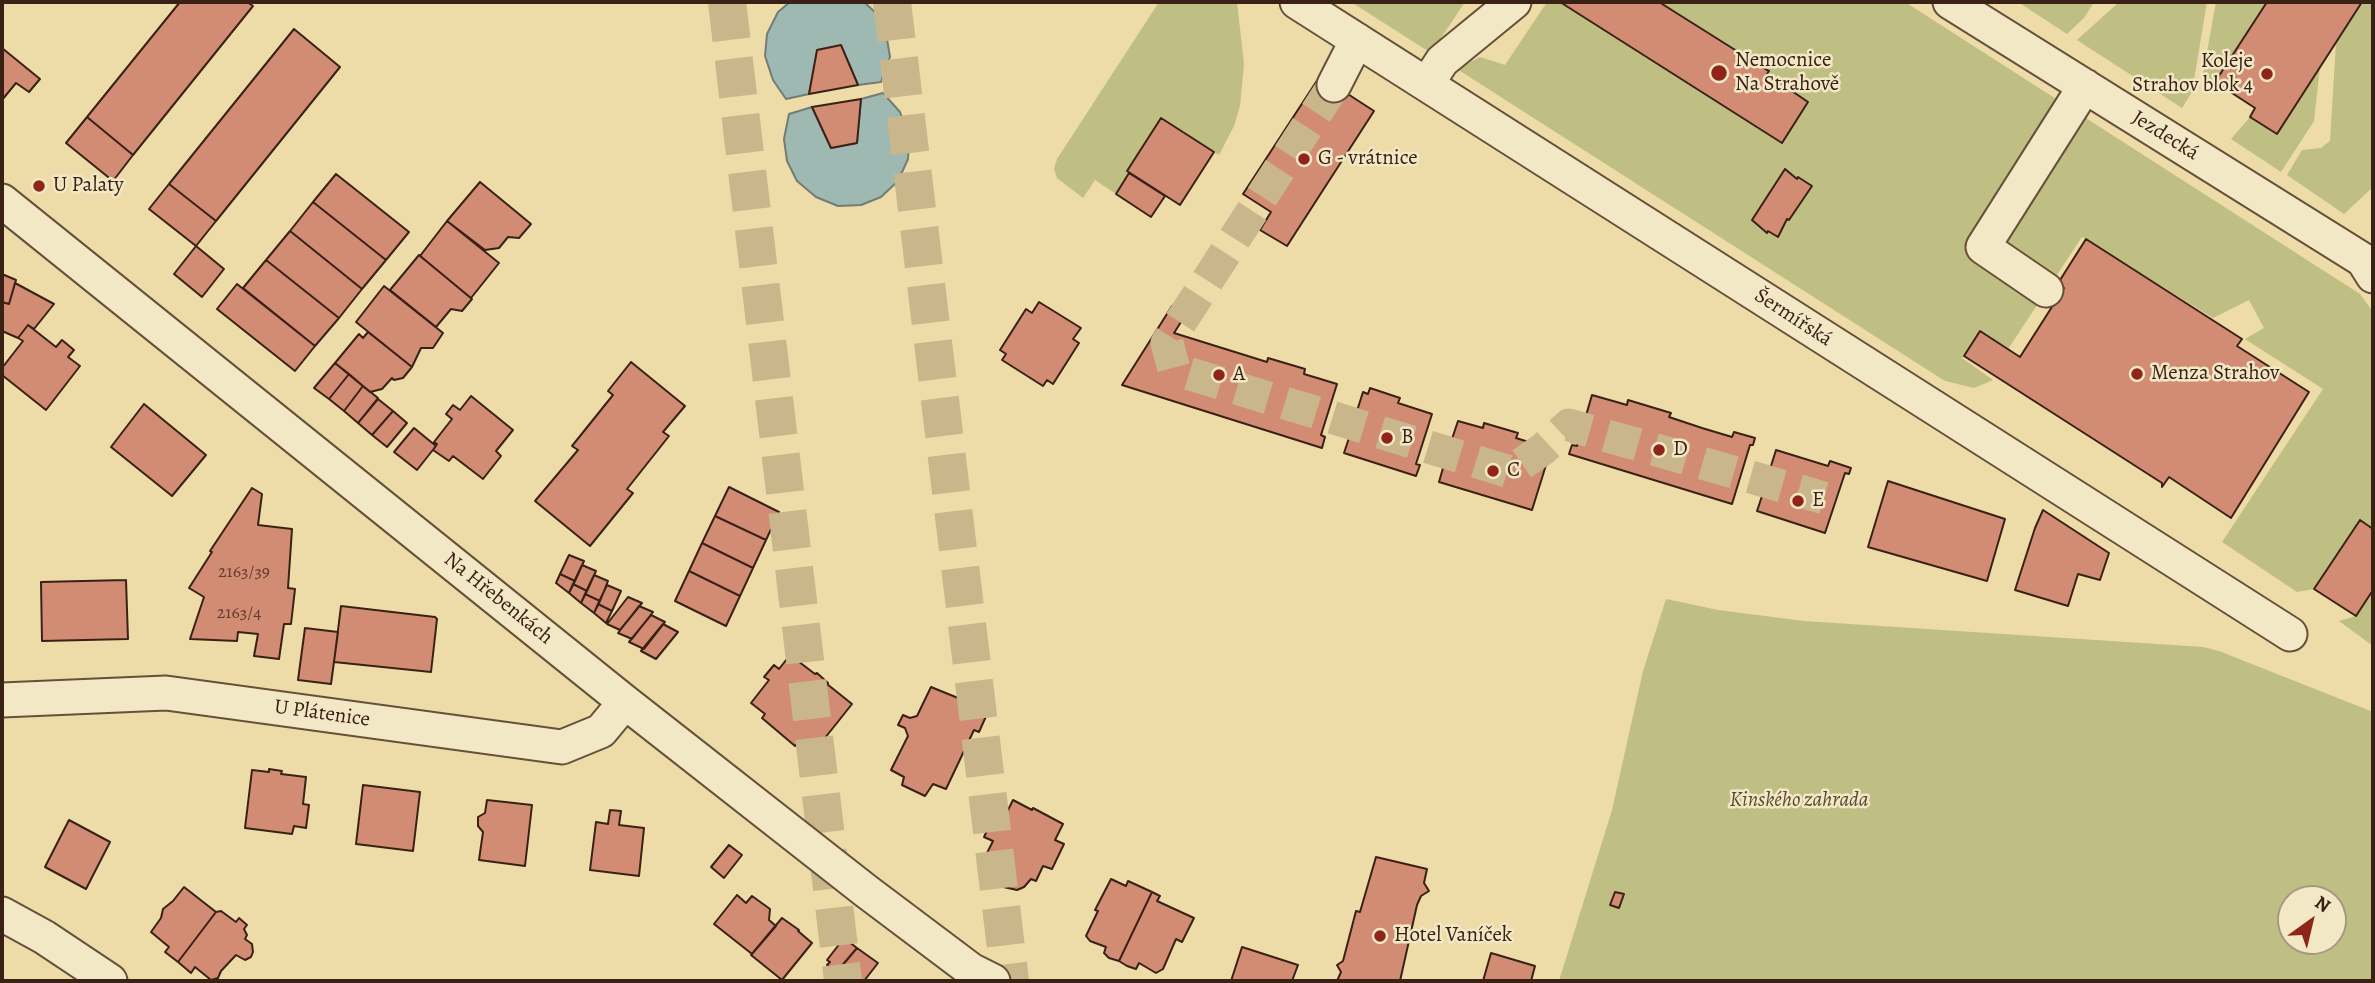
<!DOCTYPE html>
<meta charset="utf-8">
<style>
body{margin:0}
#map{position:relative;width:2375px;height:983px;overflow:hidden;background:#eddba8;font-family:Alegreya,serif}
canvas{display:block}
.frame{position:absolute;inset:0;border:4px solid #3a2116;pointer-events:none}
.north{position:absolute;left:2277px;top:885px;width:70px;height:70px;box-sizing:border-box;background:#f3e8c6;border:2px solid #a99880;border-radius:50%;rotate:34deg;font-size:19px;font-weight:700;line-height:28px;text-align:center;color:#3a2116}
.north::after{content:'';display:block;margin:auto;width:24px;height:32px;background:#8f2418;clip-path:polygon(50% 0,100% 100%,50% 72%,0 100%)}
</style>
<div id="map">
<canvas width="2375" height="983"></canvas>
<div class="frame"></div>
<div class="north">N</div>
</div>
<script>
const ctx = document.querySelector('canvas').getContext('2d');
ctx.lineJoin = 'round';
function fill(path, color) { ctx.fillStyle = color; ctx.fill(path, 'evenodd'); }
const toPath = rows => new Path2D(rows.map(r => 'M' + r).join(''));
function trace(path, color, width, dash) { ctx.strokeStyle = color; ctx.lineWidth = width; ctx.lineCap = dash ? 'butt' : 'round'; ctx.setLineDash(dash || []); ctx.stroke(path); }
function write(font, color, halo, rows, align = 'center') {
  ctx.font = font + ' Alegreya,serif'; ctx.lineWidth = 5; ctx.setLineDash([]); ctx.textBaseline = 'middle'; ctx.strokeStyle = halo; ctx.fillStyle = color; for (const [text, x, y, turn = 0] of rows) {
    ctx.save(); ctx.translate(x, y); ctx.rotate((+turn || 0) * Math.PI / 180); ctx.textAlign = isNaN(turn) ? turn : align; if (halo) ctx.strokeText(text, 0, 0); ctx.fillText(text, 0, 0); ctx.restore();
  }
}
const green = toPath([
 [1159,2,1237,2,1244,64,1240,106,1234,126,1219,155,1161,119,1127,171,1129,173,1116,194,1095,180,1083,198,1057,178,1054,169,1057,159],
 [1351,2,1465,2,1431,53],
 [1547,2,1559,2,1781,143,1808,102,1767,74,1768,70,1659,2,1905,2,2360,294,2373,312,2373,529,2359,520,2314,589,2297,592,2222,542,2323,389,2245,339,2264,328,2249,300,2213,318,2082,237,2008,349,1980,331,1962,358,1993,380,1974,388,1945,381,1457,69,1480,57,1505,65],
 [1785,169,1797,179,1799,178,1811,186,1789,220,1787,219,1778,237,1768,231,1766,233,1752,220],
 [2022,2,2094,2,2084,18,2067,34,2021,4],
 [2119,2,2207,2,2192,92,2182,108,2077,40],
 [2216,2,2267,2,2215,82,2203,74],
 [2362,2,2373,2,2373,187,2344,214,2287,175,2302,150,2321,148,2330,141,2336,42],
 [2320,67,2314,121,2281,172,2231,139,2250,117,2276,133],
 [2373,590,2373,646,2339,621,2356,616],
 [1666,599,1718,610,1804,621,2203,647,2219,651,2373,712,2373,981,1559,981,1612,810,1643,671],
 [2291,899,2333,899,2333,941,2291,941]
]);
const water = toPath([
 [790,2,864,2,876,13,886,33,890,57,881,82,858,85,841,46,818,50,809,94,786,99,773,80,765,56,767,34,778,12,790,2],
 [883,93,900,112,909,136,908,159,898,181,881,197,861,205,838,206,816,197,797,181,787,161,784,139,789,114,812,107,831,148,857,143,861,99,883,93]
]);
const building = toPath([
 [180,2,247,2,253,6,133,155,87,117,180,2],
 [1560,2,1659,2,1767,70,1769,71,1767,74,1808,102,1782,143,1560,2],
 [2267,2,2362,2,2277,134,2250,117,2255,108,2215,82,2267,2],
 [294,29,340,67,216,221,169,184,294,29],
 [841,45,858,85,809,94,817,50,841,45],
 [2,48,40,79,29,92,16,83,2,100,2,48],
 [1320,76,1374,111,1287,246,1260,230,1271,212,1243,194,1320,76],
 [861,99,857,143,831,148,812,107,861,99],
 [87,117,133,155,113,181,66,143,87,117],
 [1161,118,1214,152,1180,205,1127,171,1161,118],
 [1785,169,1797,179,1798,177,1812,186,1789,220,1787,219,1778,237,1768,231,1767,233,1752,220,1785,169],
 [1129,173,1165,196,1151,217,1116,194,1129,173],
 [336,174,409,232,386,260,313,202,336,174],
 [480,182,531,224,519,238,508,237,499,248,485,250,447,221,480,182],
 [169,184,216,221,196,246,149,209,169,184],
 [313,202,386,260,362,289,290,231,313,202],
 [447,221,499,263,471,298,420,256,447,221],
 [290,231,362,289,339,318,266,260,290,231],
 [2086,239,2242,339,2237,346,2309,392,2231,518,2169,477,2162,487,2162,483,1964,356,1980,331,2020,357,2064,288,2059,285,2055,288,2086,239],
 [196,246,224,269,202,297,174,274,196,246],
 [419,255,472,299,462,311,451,309,436,327,390,290,419,255],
 [266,260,339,318,315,346,243,288,266,260],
 [2,274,16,280,9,304,2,302,2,274],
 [15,283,54,304,34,329,28,325,18,338,2,331,2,302,9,304,15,283],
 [237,284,315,346,295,371,217,309,237,284],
 [384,286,443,333,433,348,421,348,412,367,356,322,384,286],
 [1039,302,1081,328,1073,339,1079,343,1053,384,1047,380,1043,386,1002,360,1006,354,1000,350,1026,309,1032,313,1039,302],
 [1172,306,1188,311,1174,333,1267,362,1268,358,1305,369,1304,374,1337,384,1321,435,1325,437,1322,448,1122,385,1172,306],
 [28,325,56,347,62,340,74,350,68,357,80,366,46,410,2,375,2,368,23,341,18,338,28,325],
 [368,332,412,367,403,378,394,380,392,378,382,389,370,392,335,363,359,334,363,338,368,332],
 [631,362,685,406,663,432,669,436,627,489,633,493,590,546,535,501,578,450,572,446,613,395,608,391,631,362],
 [335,363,349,374,329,399,314,388,335,363],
 [349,374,363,386,344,411,329,399,349,374],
 [363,386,378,398,358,423,344,411,363,386],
 [1370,388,1400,398,1398,403,1432,414,1416,464,1420,465,1416,476,1344,453,1354,423,1349,422,1352,413,1356,414,1363,392,1368,394,1370,388],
 [1592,395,1627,405,1628,400,1671,413,1669,417,1702,428,1732,437,1734,432,1755,438,1753,445,1750,445,1732,504,1569,454,1572,445,1577,446,1592,395],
 [471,396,513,430,496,451,501,456,483,479,453,456,449,461,433,450,437,444,434,442,452,419,446,414,453,405,460,410,471,396],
 [378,399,393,411,372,435,358,423,378,399],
 [144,404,206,455,172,496,111,447,144,404],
 [393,411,407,423,387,447,372,435,393,411],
 [1458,421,1483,428,1484,423,1518,433,1516,438,1551,449,1532,510,1439,482,1445,461,1441,459,1444,450,1448,451,1458,421],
 [414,428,436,446,417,470,394,452,414,428],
 [1776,450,1828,466,1830,461,1851,468,1849,474,1845,473,1825,533,1757,511,1764,490,1760,489,1762,481,1766,482,1776,450],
 [1888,481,2005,519,1987,581,1868,547,1888,481],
 [729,487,779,512,766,540,715,516,729,487],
 [252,488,262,494,258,525,292,529,288,588,295,589,291,624,284,624,279,659,254,656,258,634,238,632,237,641,190,639,204,597,189,588,212,552,210,551,252,488],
 [2043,510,2109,553,2100,580,2078,574,2068,606,2015,590,2035,528,2043,510],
 [715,516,766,540,753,568,702,543,715,516],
 [2360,520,2373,529,2373,590,2356,616,2314,589,2360,520],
 [702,543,753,568,740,596,689,571,702,543],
 [569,555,584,561,575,581,560,574,569,555],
 [582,565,596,571,587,591,573,584,582,565],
 [689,571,740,596,726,626,675,601,689,571],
 [560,574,575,581,569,593,556,583,560,574],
 [594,575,608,581,600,601,585,594,594,575],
 [126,580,128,639,42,641,41,582,126,580],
 [573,584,587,591,581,603,569,593,573,584],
 [607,585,621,591,612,611,598,604,607,585],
 [585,594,600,601,594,613,581,603,585,594],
 [628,597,642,603,620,630,607,624,628,597],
 [598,604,612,611,606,623,594,613,598,604],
 [341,606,435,617,437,619,431,672,334,662,341,606],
 [639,606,653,612,632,639,618,633,639,606],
 [651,615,665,622,644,649,629,642,651,615],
 [663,624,678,632,656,659,641,651,663,624],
 [305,628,338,632,331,684,298,680,305,628],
 [790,655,815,674,817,673,828,683,827,684,852,704,813,753,799,742,795,746,762,718,765,714,751,703,769,680,764,677,774,665,779,669,790,655],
 [931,687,963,700,963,703,987,714,979,732,974,730,946,789,933,784,925,796,902,785,904,777,891,770,908,736,905,728,898,725,903,715,910,718,917,716,931,687],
 [269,769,282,771,281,774,306,777,303,804,309,805,306,828,294,826,292,834,245,828,252,770,269,772,269,769],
 [363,785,420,792,413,851,356,844,363,785],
 [487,800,532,805,525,866,479,860,483,832,478,826,478,817,485,813,487,800],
 [1013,800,1032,810,1033,808,1063,824,1055,840,1064,844,1052,869,1043,866,1036,881,1031,879,1024,887,1017,890,999,886,991,878,988,868,990,859,985,857,993,841,984,837,996,812,1005,816,1013,800],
 [610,810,621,811,619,825,644,828,639,876,590,870,596,822,608,824,610,810],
 [69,820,110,842,86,889,45,867,69,820],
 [729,845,742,855,724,878,711,867,729,845],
 [1376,857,1427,869,1424,883,1429,891,1421,896,1417,905,1400,981,1337,981,1341,972,1337,965,1343,961,1356,911,1360,912,1376,857],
 [1111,879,1126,886,1128,881,1152,892,1119,961,1109,958,1104,953,1106,947,1090,941,1086,936,1098,911,1095,910,1111,879],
 [184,887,216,912,178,962,165,952,169,947,151,932,161,918,163,909,173,901,184,887],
 [1152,892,1160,896,1157,901,1194,918,1182,942,1176,939,1163,969,1156,973,1139,963,1136,969,1127,966,1119,961,1152,892],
 [1615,892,1624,894,1619,908,1610,905,1615,892],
 [737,895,746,903,752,896,770,909,769,920,776,926,752,954,714,924,737,895],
 [221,911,236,922,239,918,247,925,244,929,247,935,245,939,252,944,253,952,251,957,245,960,236,955,221,971,218,978,211,980,195,967,191,973,178,962,216,912,221,911],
 [782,918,799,930,798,931,812,943,782,980,751,955,782,918],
 [844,938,857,948,836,973,827,965,830,962,827,960,844,938],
 [1242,947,1298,965,1292,981,1231,981,1242,947],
 [857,948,878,963,864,981,856,981,839,969,857,948],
 [1491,953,1535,966,1531,981,1483,981,1491,953]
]);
const minorTunnel = toPath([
 [1334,85,1167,343,1174,369,1510,472,1543,449,1569,425,1824,498]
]);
const highwayTunnel = toPath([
 [727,2,843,981],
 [892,2,1010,981]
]);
const minor = toPath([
 [1297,2,2290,634],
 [1950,2,2363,260,2373,276],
 [1427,84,1442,61,1514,2],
 [1334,85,1357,40],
 [2,201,625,702,866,891,971,970,993,981],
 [2046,290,1983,247,2085,86],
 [2,700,166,693,562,747,601,731,625,702],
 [2,914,44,937,110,981]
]);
const markers = [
 [1719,73,9,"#8f2418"],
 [2267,74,7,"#8f2418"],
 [1304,159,7,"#8f2418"],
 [39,186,7,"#8f2418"],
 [2137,374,7,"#8f2418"],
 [1219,375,7,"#8f2418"],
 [1387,438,7,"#8f2418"],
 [1659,450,7,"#8f2418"],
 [1493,471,7,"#8f2418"],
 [1798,501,7,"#8f2418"],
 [1380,936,7,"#8f2418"]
];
const numberNames = [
 ["2163/39",244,573],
 ["2163/4",239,614]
];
const poiNames = [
 ["Nemocnice",1735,61],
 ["Na Strahově",1735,85],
 ["Koleje",2253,62,"right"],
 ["Strahov blok 4",2253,86,"right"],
 ["G - vrátnice",1318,159],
 ["U Palaty",53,186],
 ["Menza Strahov",2151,374],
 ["A",1233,375],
 ["B",1401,438],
 ["D",1673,450],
 ["C",1507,471],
 ["E",1812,501],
 ["Hotel Vaníček",1394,936]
];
const streetNames = [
 ["Jezdecká",2165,136,32],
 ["Šermířská",1793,318,33],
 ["Na Hřebenkách",498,599,39],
 ["U Plátenice",322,714,8]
];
const parkNames = [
 ["Kinského zahrada",1799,801]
];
fill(green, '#bfbe83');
fill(water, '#9db9b2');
trace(water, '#757c74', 2);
fill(building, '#d28c74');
trace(building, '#3a2116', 2);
trace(minorTunnel, '#c9b68b', 33, [33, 17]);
trace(highwayTunnel, '#c9b68b', 38, [38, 19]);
trace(minor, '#67503a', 37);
trace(minor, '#f3e8c6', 33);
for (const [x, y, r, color] of markers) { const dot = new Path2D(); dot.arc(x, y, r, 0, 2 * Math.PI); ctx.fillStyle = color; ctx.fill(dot); trace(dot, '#f3e8c6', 2.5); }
write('18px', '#603c2e', null, numberNames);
write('21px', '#3a2116', '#f3e8c6', poiNames, 'left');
write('21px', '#3a2116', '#f3e8c6', streetNames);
write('italic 21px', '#5b4831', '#f3e8c6', parkNames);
</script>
